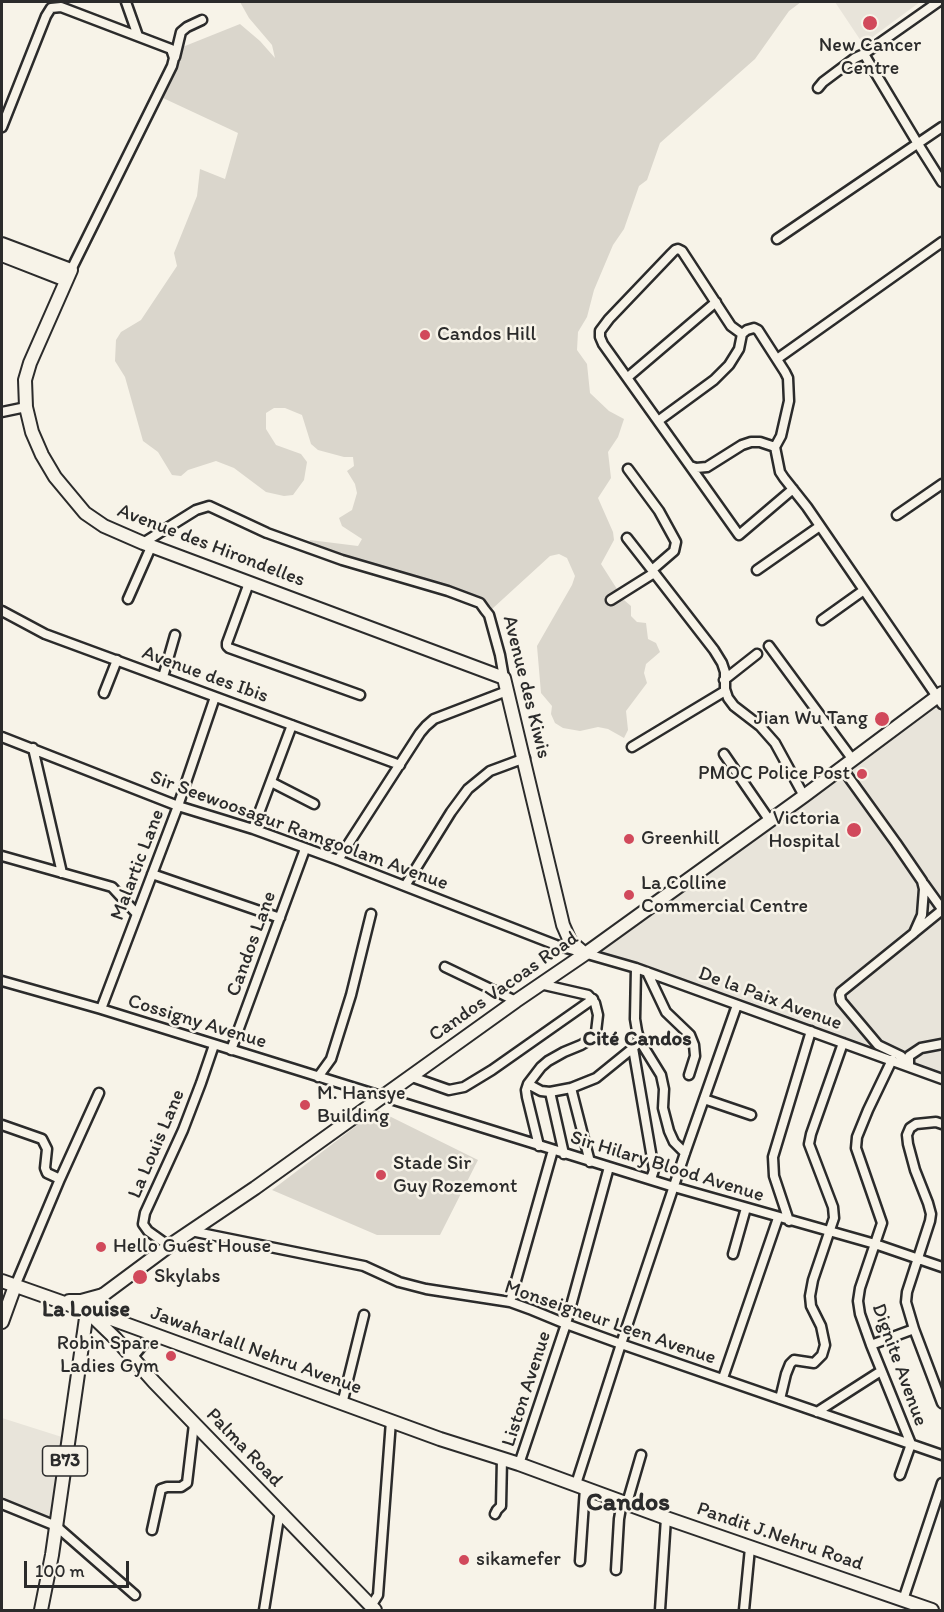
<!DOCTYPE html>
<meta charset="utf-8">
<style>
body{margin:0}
#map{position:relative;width:944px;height:1612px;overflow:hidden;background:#f7f3e8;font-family:Itim,sans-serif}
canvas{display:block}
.frame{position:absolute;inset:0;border:3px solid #2b2b2b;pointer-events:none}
.scale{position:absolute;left:24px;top:1561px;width:105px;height:27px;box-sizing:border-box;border:3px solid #2b2b2b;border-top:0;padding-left:8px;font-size:18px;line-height:21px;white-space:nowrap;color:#2b2b2b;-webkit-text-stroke:4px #f7f3e8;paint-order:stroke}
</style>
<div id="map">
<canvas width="944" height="1612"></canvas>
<div class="frame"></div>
<div class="scale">100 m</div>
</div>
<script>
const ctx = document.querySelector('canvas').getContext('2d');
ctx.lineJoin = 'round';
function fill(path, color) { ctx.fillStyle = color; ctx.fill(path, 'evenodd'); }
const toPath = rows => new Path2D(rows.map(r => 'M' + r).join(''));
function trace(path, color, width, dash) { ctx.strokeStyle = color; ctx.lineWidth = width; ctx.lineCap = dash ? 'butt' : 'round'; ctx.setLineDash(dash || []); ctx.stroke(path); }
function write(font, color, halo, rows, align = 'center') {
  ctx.font = font + ' Itim,sans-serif'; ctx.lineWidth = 5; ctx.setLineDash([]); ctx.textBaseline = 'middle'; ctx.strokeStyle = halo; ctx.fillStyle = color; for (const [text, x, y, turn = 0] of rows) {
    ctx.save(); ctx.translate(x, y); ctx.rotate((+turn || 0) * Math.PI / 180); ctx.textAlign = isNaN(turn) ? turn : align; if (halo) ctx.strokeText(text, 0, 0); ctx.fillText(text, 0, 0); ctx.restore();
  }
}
const built = toPath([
 [835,2,920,2,863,44],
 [939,703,942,709,942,1077,598,952],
 [2,1418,65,1438,53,1520,2,1499]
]);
const green = toPath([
 [240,2,801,2,789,11,755,59,660,143,647,180,639,186,624,229,613,245,594,290,587,317,578,332,577,350,587,364,590,393,609,411,624,419,618,437,608,452,611,478,598,498,613,532,614,540,601,564,624,600,631,606,631,616,637,622,646,623,648,639,656,643,660,652,646,664,644,673,647,683,626,711,628,730,624,738,608,729,598,727,580,731,563,728,555,723,551,714,552,706,541,693,537,646,572,585,575,576,567,558,559,554,550,556,492,609,483,599,310,545,310,540,358,546,362,539,342,526,339,518,352,510,357,493,355,484,347,471,354,466,353,457,344,457,318,450,311,444,302,415,285,408,274,408,266,413,266,429,276,445,301,454,307,462,304,480,293,495,284,496,266,492,234,468,216,461,188,470,181,476,172,475,158,452,143,441,125,377,115,361,116,340,121,332,141,320,177,266,174,253,197,196,200,169,225,179,238,133,163,98,180,48,240,24,260,41,275,58,272,45,249,18],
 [377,1110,478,1160,440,1235,377,1235,272,1190]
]);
const street = toPath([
 [126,2,138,36],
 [864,54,918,144,942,182],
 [175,57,181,32,187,27,202,20],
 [818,88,823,82,855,58,864,54,938,2],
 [2,127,46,16,51,8,61,7,171,49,174,58,172,66,71,270],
 [777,239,942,127],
 [742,334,731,326,682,251,678,249,675,250,672,253,609,319,600,331,600,337,603,344,690,466,696,468,707,467,742,445,751,442,760,442,775,447],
 [777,359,942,242],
 [628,377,716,302],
 [2,412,26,407],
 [658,421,714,380,729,365,739,349,742,334,747,330,754,328,758,330,785,372,788,378,789,401,781,436,775,447],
 [775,447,780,472,784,478,807,507,942,704],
 [690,466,739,535,793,489],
 [628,469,659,511,676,542,674,551,652,570,714,650,722,663,725,672,725,689,728,698,734,706,760,726,775,743,804,796],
 [897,515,942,484],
 [627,538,652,570],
 [143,543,196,510,209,506,267,533,342,560,448,591,480,603,485,610,489,615,500,655,504,678],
 [757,570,820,526],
 [249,583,227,643,227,646,229,648,360,695],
 [128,599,151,547],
 [611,600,654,573],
 [2,611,45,634,400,765],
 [822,620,864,590],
 [769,646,853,760],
 [163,677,175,635],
 [724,680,757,654],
 [104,693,117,660],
 [2,737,178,806,253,829,338,860,556,945,636,968,942,1079],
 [632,747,725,691],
 [33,748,62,873],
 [724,754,770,821],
 [842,768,896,843,922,881,924,889,922,915,914,933,841,992,840,995,841,1001,878,1045,901,1056,908,1065],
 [271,782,314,804],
 [253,829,292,725],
 [2,856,112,887,137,914],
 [338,860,420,733,426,726,434,719,507,691],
 [152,874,280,918],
 [924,884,942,909],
 [405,886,451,812,468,789,490,771,525,758],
 [915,932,942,910],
 [445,967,516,1001],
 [636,968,635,1019,637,1031,640,1041,661,1075,664,1089,663,1108,669,1131,674,1142,685,1153],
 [647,972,666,1012,690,1035,694,1045,695,1056,689,1075],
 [2,981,101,1009,674,1187,875,1244,942,1267],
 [101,1009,178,806,215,697],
 [640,1041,633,1048,654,1170,652,1176,649,1179],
 [231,1050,305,849],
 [892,1060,868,1110,857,1137,856,1148,882,1223,860,1288,858,1301,860,1314,871,1345,911,1444,900,1475],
 [909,1066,909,1056,921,1048,942,1044],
 [318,1077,331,1059,351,995,371,914],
 [412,1077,449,1090,464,1087,492,1070,593,999],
 [528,1084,541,1091,550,1092,571,1088,596,1078,633,1048],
 [571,1088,590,1162],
 [550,1092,564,1154],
 [704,1099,751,1115],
 [942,1124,936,1122,916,1124,910,1128,907,1135,908,1144,915,1170,928,1203,931,1214,930,1221,907,1292,906,1302,914,1329,942,1403],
 [2,1125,42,1139,47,1149,45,1168,47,1173,60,1179],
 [539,1146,527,1097,526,1090,528,1084,541,1067,548,1061,564,1052,581,1045,591,1039,596,1032,598,1015,595,1003,588,995,540,984],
 [789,1221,774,1176,773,1157,811,1031],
 [191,1231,364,1266,399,1282,426,1289,510,1302,532,1310,566,1324,621,1344,942,1455],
 [169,1246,148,1231,143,1224,145,1213,183,1130,201,1083,214,1045],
 [733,1254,746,1208],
 [15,1286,60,1179,99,1093],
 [510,1302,553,1150],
 [871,1345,914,1329],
 [132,1358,152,1334],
 [723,1378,778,1218],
 [780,1399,786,1374,790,1364,794,1360,814,1363,822,1355,825,1345,821,1326,811,1306,810,1296,813,1280,834,1218,833,1207,809,1144,811,1134,843,1043],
 [342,1404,364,1315],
 [817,1412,881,1371],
 [519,1464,566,1324,609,1167],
 [576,1484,621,1344,685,1153,737,1005],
 [627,1503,641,1455],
 [2,1504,56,1526,135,1595],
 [495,1514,497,1510,501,1506,502,1459],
 [152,1530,161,1489,167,1487,181,1487,187,1483,194,1424],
 [580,1561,585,1488],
 [616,1570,619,1519,622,1502],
 [903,1600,942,1483],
 [371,1606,378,1595,391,1421],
 [264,1610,280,1511],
 [660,1610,666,1518],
 [744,1610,750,1548]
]);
const secondary = toPath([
 [2,244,71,270,30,363,25,380,26,407,32,432,42,455,55,477,85,513,104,526,143,543,504,678,563,925,570,941,585,954],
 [2,255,66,280],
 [87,1311,103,1295,169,1246,255,1188,516,1001,585,954,804,796,942,693],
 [87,1311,98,1314,440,1439,519,1464,666,1518,932,1610],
 [90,1314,115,1338,154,1382,375,1610],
 [2,1322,15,1286]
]);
const primary = toPath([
 [2,1281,87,1311,52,1555,41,1610],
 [69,1301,81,1301,103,1295]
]);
const markers = [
 [870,23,8,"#d1495b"],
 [425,335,6,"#d1495b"],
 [882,719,8,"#d1495b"],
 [862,774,6,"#d1495b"],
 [854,830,8,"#d1495b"],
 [629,839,6,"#d1495b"],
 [629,895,6,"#d1495b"],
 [305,1105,6,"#d1495b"],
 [381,1175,6,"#d1495b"],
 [101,1247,6,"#d1495b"],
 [140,1277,8,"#d1495b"],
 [171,1356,6,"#d1495b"],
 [464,1560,6,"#d1495b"]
];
const shields = [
 [65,1461,45]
];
const shieldNames = [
 ["B73",65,1461]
];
const poiNames = [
 ["New Cancer",870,46,"center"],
 ["Centre",870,69,"center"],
 ["Candos Hill",437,335],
 ["Jian Wu Tang",868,719,"right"],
 ["PMOC Police Post",850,774,"right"],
 ["Victoria",840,819,"right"],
 ["Hospital",840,842,"right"],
 ["Greenhill",641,839],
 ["La Colline",641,884],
 ["Commercial Centre",641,907],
 ["M. Hansye",317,1094],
 ["Building",317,1117],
 ["Stade Sir",393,1164],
 ["Guy Rozemont",393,1187],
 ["Hello Guest House",113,1247],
 ["Skylabs",154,1277],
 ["Robin Spare",159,1344,"right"],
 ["Ladies Gym",159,1367,"right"],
 ["sikamefer",476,1560]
];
const streetNames = [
 ["Avenue des Hirondelles",211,546,21],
 ["Avenue des Ibis",205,675,20],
 ["Avenue des Kiwis",526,687,76],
 ["Sir Seewoosagur Ramgoolam Avenue",299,831,20],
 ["Malartic Lane",138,865,-69],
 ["Candos Lane",252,944,-70],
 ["Candos Vacoas Road",504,987,-35],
 ["De la Paix Avenue",770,999,20],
 ["Cossigny Avenue",197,1022,17],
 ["La Louis Lane",157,1144,-67],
 ["Sir Hilary Blood Avenue",667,1167,17],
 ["Monseigneur Leen Avenue",610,1323,19],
 ["Jawaharlall Nehru Avenue",256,1351,20],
 ["Dignite Avenue",899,1365,70],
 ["Liston Avenue",527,1389,-72],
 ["Palma Road",244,1448,46],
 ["Pandit J.Nehru Road",780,1537,19]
];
const neighbourhoodNames = [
 ["Cité Candos",637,1040]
];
const quarterNames = [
 ["La Louise",86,1310]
];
const districtNames = [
 ["Candos",628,1503]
];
fill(built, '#e8e4da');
fill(green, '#dad6cc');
trace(street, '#2b2b2b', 13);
trace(secondary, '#2b2b2b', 16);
trace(primary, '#2b2b2b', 16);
trace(street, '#f7f3e8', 8);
trace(secondary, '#f7f3e8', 12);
trace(primary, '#f7f3e8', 12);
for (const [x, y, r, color] of markers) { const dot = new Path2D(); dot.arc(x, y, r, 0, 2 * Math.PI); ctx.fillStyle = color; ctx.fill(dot); trace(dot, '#f7f3e8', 2); }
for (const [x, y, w] of shields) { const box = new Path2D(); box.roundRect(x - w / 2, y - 15, w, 30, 4.5); ctx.fillStyle = '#f7f3e8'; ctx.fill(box); trace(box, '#2b2b2b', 1.5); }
write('bold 18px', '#2b2b2b', null, shieldNames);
write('20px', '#2b2b2b', '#f7f3e8', poiNames, 'left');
write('20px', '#2b2b2b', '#f7f3e8', streetNames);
write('bold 21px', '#2b2b2b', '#f7f3e8', neighbourhoodNames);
write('bold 22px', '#2b2b2b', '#f7f3e8', quarterNames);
write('bold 26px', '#2b2b2b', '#f7f3e8', districtNames);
</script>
